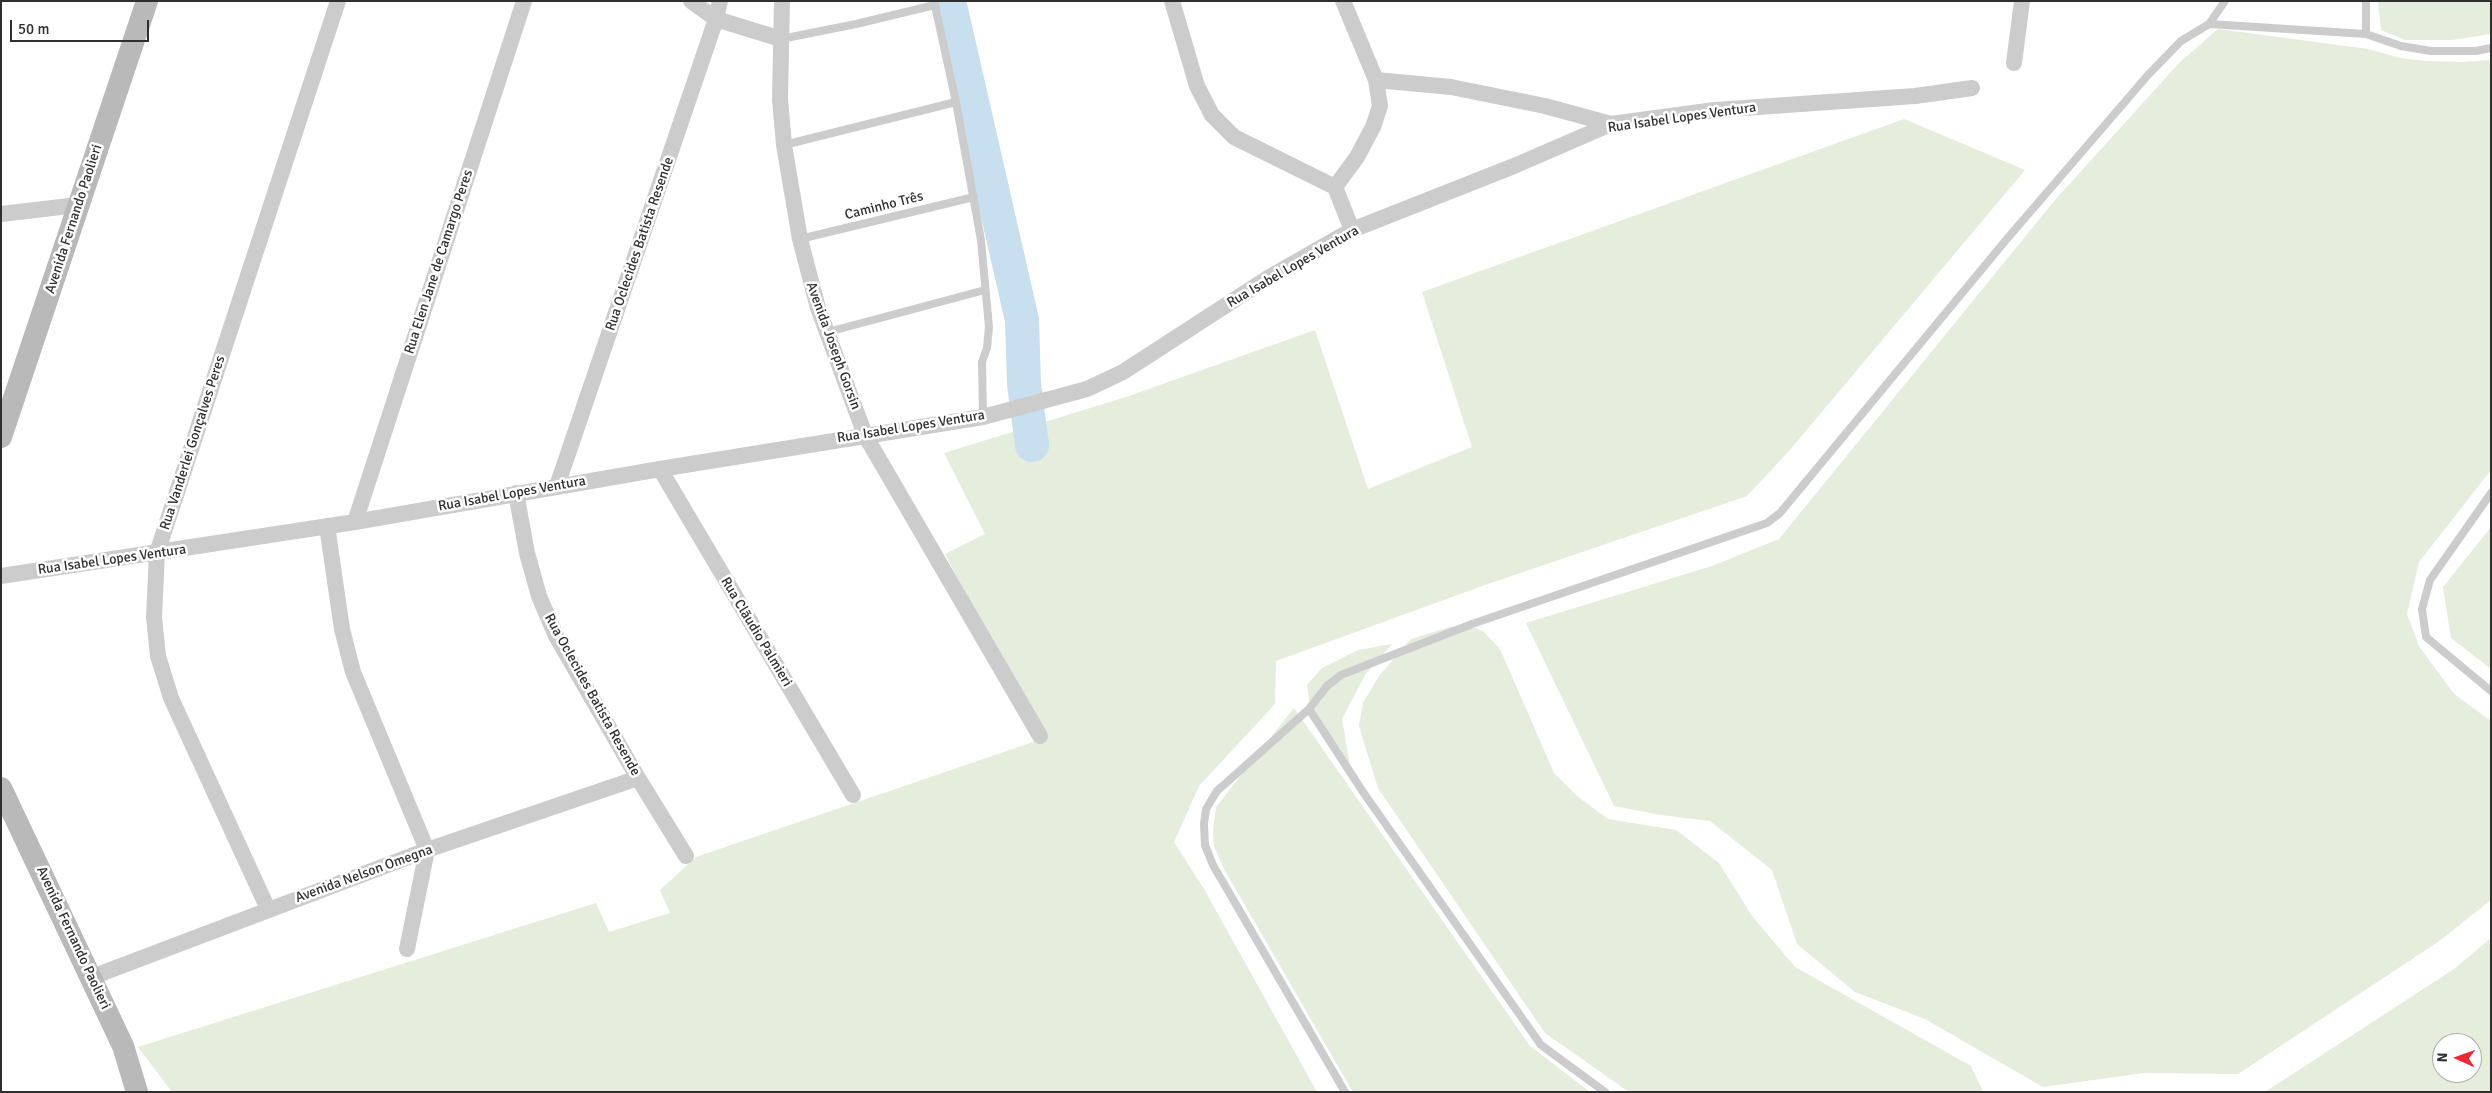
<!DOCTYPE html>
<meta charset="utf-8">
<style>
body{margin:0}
#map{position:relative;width:2492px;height:1093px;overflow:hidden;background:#fff;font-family:Signika,sans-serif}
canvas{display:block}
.frame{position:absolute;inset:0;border:2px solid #2f2f2f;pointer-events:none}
.north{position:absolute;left:2432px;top:1033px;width:50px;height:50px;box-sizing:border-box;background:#fff;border:1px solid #acacac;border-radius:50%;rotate:272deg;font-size:14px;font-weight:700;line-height:20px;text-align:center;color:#2f2f2f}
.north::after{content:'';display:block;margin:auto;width:18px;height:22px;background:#f22633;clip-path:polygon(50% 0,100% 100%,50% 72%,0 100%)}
.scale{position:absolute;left:10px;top:20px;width:139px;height:22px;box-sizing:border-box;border:2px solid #2f2f2f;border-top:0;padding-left:6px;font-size:15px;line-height:18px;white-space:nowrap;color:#2f2f2f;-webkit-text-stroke:4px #fff;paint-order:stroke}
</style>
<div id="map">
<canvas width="2492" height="1093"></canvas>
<div class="frame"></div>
<div class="north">N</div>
<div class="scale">50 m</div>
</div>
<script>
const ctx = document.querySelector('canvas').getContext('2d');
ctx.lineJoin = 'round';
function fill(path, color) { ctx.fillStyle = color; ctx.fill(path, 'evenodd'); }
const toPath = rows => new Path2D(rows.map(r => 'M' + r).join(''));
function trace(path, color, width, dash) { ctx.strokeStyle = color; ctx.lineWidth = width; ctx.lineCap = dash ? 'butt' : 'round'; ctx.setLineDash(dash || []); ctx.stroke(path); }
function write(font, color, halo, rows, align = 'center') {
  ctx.font = font + ' Signika,sans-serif'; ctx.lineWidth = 5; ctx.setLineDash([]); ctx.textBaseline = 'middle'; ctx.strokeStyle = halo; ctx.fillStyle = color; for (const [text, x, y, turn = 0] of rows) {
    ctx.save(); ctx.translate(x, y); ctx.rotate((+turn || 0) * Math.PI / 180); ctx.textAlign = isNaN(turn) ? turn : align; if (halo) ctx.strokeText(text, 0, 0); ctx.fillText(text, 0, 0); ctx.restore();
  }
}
const green = toPath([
 [2378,1,2491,1,2491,34,2452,40,2405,40,2381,30],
 [2218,29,2368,49,2400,58,2426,61,2463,62,2491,60,2491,470,2419,562,2407,614,2419,646,2454,694,2491,721,2491,900,2438,942,2238,1074,2144,1073,2043,1087,1925,1019,1855,992,1797,944,1772,870,1710,821,1661,815,1614,806,1526,623,1712,566,1779,539,2055,200,2180,62],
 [1904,119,2025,170,1789,451,1747,496,1485,585,1276,661,1275,704,1199,786,1174,842,1204,889,1317,1092,172,1092,138,1047,596,903,609,932,670,913,660,890,696,857,1042,739,945,554,985,534,944,453,1126,397,1315,330,1368,489,1472,447,1422,292],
 [2491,527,2491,669,2451,638,2443,587],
 [1471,626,1484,632,1500,649,1554,773,1577,796,1608,819,1676,830,1719,863,1752,916,1795,967,1971,1066,1983,1092,1629,1092,1545,1033,1378,788,1359,726,1363,703,1379,676,1411,639,1450,627],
 [1392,644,1365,675,1342,719,1350,765,1310,706,1307,685,1322,668,1358,650],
 [1294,708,1530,1046,1590,1092,1353,1092,1224,869,1214,846,1213,830,1216,807],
 [2491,938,2491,1092,2265,1092,2454,969],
 [2442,1043,2472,1043,2472,1073,2442,1073]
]);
const river = toPath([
 [949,1,1022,320,1024,384,1032,445]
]);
const lane = toPath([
 [934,1,956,102,981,240,989,327,987,348,982,362,983,417],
 [2209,24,2366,34,2401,46,2431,51,2476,51,2491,48],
 [2366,34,2366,1],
 [781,39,856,24,935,5],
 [784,145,956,102],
 [800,239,974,197],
 [828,332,985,290],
 [2491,493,2430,580,2422,609,2426,637,2491,691],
 [1309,709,1363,792,1541,1045,1605,1092],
 [1345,1092,1213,865,1205,845,1204,824,1206,809,1217,791,1309,709,1327,686,1341,675,1472,624,1767,523,1780,513,2006,240,2148,75,2181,41,2209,24,2225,1]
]);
const street = toPath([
 [691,1,716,19,781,39],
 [782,1,780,99,784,145,800,239,818,308,865,435,1040,736],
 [1172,1,1197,86,1212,115,1234,137,1335,187,1352,230],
 [2014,63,2022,1],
 [1376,80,1451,87,1545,106,1611,124],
 [1335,187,1357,157,1373,127,1380,106,1376,80,1343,1],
 [1,214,78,205],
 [660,469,853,795],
 [557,486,716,19,720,1],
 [516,493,527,553,539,596,556,636,638,778,686,856],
 [355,522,524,1],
 [327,526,342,629,353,672,427,850,407,949],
 [1,576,355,522,660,469,983,417,1087,389,1123,372,1268,278,1352,230,1514,166,1611,124,1715,110,1915,96,1972,88],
 [268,909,171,698,158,656,154,617,157,553,338,1],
 [92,977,427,850,638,778]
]);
const secondary = toPath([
 [1,437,147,1],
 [1,788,123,1046,137,1092]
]);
const streetNames = [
 ["Rua Isabel Lopes Ventura",1682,118,-8],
 ["Caminho Três",884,206,-14],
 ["Avenida Fernando Paolieri",74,219,-72],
 ["Rua Oclecides Batista Resende",640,244,-71],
 ["Rua Elen Jane de Camargo Peres",439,262,-72],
 ["Rua Isabel Lopes Ventura",1293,267,-30],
 ["Avenida Joseph Gorsin",833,346,70],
 ["Rua Isabel Lopes Ventura",911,427,-9],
 ["Rua Vanderlei Gonçalves Peres",193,443,-72],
 ["Rua Isabel Lopes Ventura",512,494,-10],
 ["Rua Isabel Lopes Ventura",112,560,-8],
 ["Rua Clãudio Palmieri",756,632,59],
 ["Rua Oclecides Batista Resende",592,695,61],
 ["Avenida Nelson Omegna",364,874,-20],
 ["Avenida Fernando Paolieri",73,938,65]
];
fill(green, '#e5eddc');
trace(river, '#c7dfef', 34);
trace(lane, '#ccc', 8);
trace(street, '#ccc', 16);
trace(secondary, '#b9b9b9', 22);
write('14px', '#2f2f2f', '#fff', streetNames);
</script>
